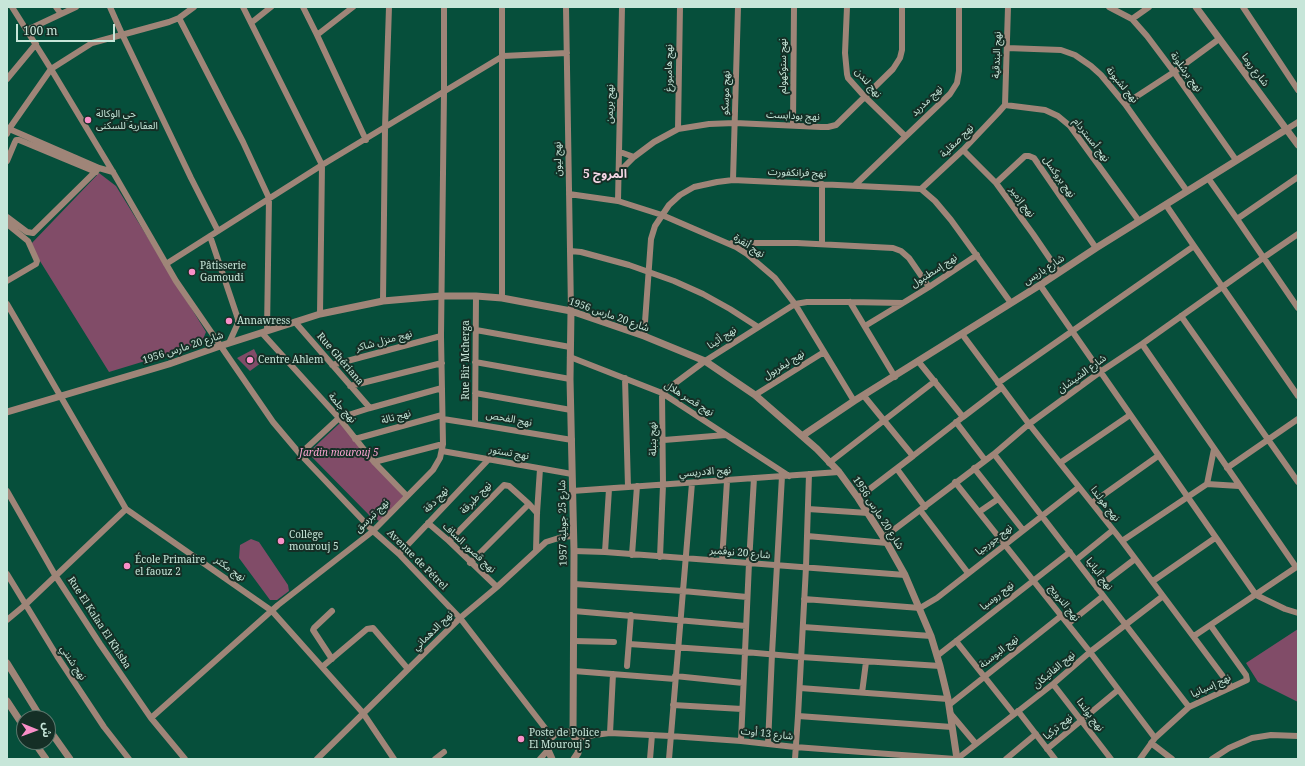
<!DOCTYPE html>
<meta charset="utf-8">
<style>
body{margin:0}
#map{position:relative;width:1305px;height:766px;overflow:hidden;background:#064f3b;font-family:"Noto Serif","Noto Sans Arabic",serif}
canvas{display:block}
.frame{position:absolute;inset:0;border:8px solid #c7e6d9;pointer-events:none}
.north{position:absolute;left:16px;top:710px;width:40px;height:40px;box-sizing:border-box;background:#152f26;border:1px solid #5c786e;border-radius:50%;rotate:91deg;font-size:11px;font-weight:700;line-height:16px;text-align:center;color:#c7e6d9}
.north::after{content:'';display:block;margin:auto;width:14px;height:18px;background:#f98fc8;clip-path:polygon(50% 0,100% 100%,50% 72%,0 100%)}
.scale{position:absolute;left:16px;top:24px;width:99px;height:18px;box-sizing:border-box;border:2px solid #c7e6d9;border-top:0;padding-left:5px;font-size:12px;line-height:14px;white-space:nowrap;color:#c7e6d9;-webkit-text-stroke:3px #152f26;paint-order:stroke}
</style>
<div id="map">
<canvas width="1305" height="766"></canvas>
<div class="frame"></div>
<div class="north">ش</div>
<div class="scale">100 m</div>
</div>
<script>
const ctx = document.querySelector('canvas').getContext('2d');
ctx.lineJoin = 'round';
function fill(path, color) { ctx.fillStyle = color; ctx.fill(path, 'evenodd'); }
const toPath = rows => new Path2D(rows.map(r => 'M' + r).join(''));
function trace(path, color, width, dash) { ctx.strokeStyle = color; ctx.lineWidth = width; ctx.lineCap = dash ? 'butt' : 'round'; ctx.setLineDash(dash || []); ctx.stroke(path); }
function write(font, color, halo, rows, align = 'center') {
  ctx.font = font + ' "Noto Serif","Noto Sans Arabic",serif'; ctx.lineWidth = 4; ctx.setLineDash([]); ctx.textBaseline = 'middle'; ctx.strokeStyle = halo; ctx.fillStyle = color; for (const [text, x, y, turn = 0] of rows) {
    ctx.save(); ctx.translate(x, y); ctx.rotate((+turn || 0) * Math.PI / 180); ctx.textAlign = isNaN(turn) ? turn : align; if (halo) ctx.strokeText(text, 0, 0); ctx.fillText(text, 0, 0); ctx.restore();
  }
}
const green = toPath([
 [99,173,116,186,206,332,201,344,109,372,30,245],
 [254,349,261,363,250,371,237,358],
 [340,423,404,497,381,522,370,516,308,453],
 [251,539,259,542,288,585,289,591,277,600,270,600,239,558,240,545],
 [1298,629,1298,702,1258,682,1246,663]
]);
const minor = toPath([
 [12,7,51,69,113,172,176,281,273,422,300,454,373,531,399,554,460,618,552,737],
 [56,7,61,14],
 [110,7,122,34,191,178,218,231],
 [243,7,322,165,320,314],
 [303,7,317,35,366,140],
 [566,7,571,311],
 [847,7,845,53,847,74,848,78,865,97,905,136],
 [1109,7,1132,19,1147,36,1174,72,1236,160],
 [1243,7,1298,90],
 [179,18,243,142,269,198,267,331],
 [1132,19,1149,7],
 [251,23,271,7],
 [27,30,76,7],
 [317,35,353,7],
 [1007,48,1061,50,1075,55,1091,66,1101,75,1125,104,1187,191],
 [7,79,36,44],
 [1125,104,1174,72,1219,39],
 [1005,105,1045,110,1058,116,1070,126,1139,221],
 [1005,105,1008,7],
 [793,125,794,7],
 [7,128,99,168,113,172],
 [678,129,680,7],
 [1287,129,1298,122],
 [7,134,9,129,51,69,92,43,169,22,179,18,194,7],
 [963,150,996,183,1033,234,1059,272],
 [620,152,634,157],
 [7,161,15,142,16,140,19,140,96,172],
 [619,172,634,157,654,142,678,129,709,124,735,123,821,127,828,127,836,125,893,69,900,58,902,50,902,7],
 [1208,178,1237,219,1298,308],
 [733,180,738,7],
 [996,183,1025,156,1029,156,1034,158,1096,248],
 [822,184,822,244],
 [855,185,950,94,957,83,959,71,959,7],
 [921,189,963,150,998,113,1005,105],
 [569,194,618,201,662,215,736,247,747,254,775,278,795,304,854,401],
 [618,201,622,7],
 [1166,205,1194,246,1298,396],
 [7,217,27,232,33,233,99,168],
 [1237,219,1298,177],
 [7,224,28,241,37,261,36,264,7,281],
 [210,236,238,319,238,323,229,343],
 [732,243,797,243,893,248,901,251,909,258,929,287],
 [570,251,581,252,629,265,674,281,703,294,730,309,758,327],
 [166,264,322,165,503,56,567,53],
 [1040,285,1256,595,1285,609,1298,613],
 [502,298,502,7],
 [383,301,385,128,389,7],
 [850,302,895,377],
 [7,304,126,509,272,611,363,713,394,759],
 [1181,316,1298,482],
 [295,322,370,408],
 [865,326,903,303],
 [476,330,570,347],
 [262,333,339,418,374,462,407,496],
 [962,334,1029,424,1122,541,1231,687],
 [644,336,651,239,655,226,669,205,680,195,694,187,717,182,733,180,921,189,935,201,951,220,1011,303],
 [1142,344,1296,567],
 [570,357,662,393,789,476],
 [475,362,570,379],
 [332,365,441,336],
 [625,378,628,487],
 [998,383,1194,246],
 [350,386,442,363],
 [475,393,571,410],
 [755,395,824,352],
 [963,417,1001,388],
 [443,419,475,424,572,440],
 [956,422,985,460],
 [475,424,476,296],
 [355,439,442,415],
 [664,440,726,435],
 [442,451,572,474],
 [300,454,339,418,370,408,442,388],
 [994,454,1189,707],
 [913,456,963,417,918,361],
 [374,462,443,444],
 [829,463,935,381],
 [1060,463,1130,415],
 [974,468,1023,530],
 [1227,468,1298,419],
 [897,469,925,507],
 [955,482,1090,652,1155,738],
 [1207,484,1214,449],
 [7,491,55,575,100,644,151,718,185,759],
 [572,491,839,472],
 [858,498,913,456,864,396],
 [1092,503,1158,456],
 [808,509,868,513],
 [920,510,968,573],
 [979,512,998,499],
 [428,523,449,541,497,587],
 [807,536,887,543],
 [883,538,994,454,1029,424,1100,372,1142,344,1263,258,1298,234],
 [449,541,504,485,509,486,529,504,537,513],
 [1122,541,1207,484,1239,486],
 [536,551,537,513,540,469],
 [574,551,605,552,905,575],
 [605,552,609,489],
 [399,554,488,460],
 [632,555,637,486],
 [660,557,663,485,662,393,705,361,795,304,807,302,850,302,903,303,929,287,977,255],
 [1076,560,1113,530],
 [722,561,727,481],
 [470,563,529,504],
 [7,574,57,656,104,727,129,759],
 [1153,581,1215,538],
 [574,584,683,591,747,597],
 [1097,588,1135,559],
 [804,599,920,608,937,598,1079,487],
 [574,611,746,626],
 [7,620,25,605,126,509],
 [1068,624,1103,596],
 [803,627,931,636],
 [1194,636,1298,566],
 [574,641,614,642],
 [956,641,1014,714],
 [629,644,745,652,801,657,940,666],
 [937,656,1070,552],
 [332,659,313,630,314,628,332,611],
 [627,666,631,615],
 [322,667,367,629,373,628,408,669],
 [574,671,675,679],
 [675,676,743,683],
 [1053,684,1111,759],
 [800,688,948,699],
 [862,693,866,662],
 [673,705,742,709],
 [949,705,1061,616],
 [1018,711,1055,759],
 [950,713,976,744],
 [798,716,952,727],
 [151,718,278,605,373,531,433,470,440,458,443,444,441,336,444,92,444,7],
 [610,733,613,674],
 [576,739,594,735,610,733,670,736,741,741,795,747,955,759],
 [741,741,749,563,754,478],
 [1151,743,1172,759],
 [768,744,772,654,782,476],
 [1047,749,1118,690],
 [317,759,460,618,497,587,546,542,562,537,574,536],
 [435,759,444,752],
 [540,759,548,750],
 [650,759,652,735],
 [669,759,692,483],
 [795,759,798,716,806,567,809,474],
 [957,759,1053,684,1090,652,1163,596],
 [1006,759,1036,734],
 [1140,759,1155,738,1189,707,1247,680,1246,675,1211,626],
 [1212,759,1229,748,1252,738,1271,735,1298,736]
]);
const tertiary = toPath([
 [1196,7,1298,145],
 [571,311,570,379,574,551,573,735],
 [7,412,169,364,220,346,320,314,383,301,441,296,476,296,502,298,571,311,644,336,705,361,755,395,817,449,839,472,858,498,887,543,905,575,931,636,940,666,948,699,957,759],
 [802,436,854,401,1040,285,1096,248,1287,129],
 [7,663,41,718],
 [7,701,24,727],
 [48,728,70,759],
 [34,742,46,759],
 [552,759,548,750,549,741,552,737,556,733,562,732,568,732,573,735,578,743,579,747,578,753,574,759]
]);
const markers = [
 [88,120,4,"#f98fc8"],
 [192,272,4,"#f98fc8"],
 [229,321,4,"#f98fc8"],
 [250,360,4,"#f98fc8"],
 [281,541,4,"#f98fc8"],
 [127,566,4,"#f98fc8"],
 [521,739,4,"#f98fc8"]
];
const streetNames = [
 ["نهج البندقية",997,55,-88],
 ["نهج ستوكهولم",783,66,-90],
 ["نهج هامبورغ",669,68,-89],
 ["شارع روما",1255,70,53],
 ["نهج برشلونة",1186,72,54],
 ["نهج لندن",868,83,50],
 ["نهج لشبونة",1122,85,50],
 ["نهج موسكو",726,93,-88],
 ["نهج مدريد",927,101,-44],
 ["نهج بريمن",610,104,-89],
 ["نهج بودابست",793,116,3],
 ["نهج أمستردام",1091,140,52],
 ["نهج صقلية",957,141,-45],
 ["نهج ليون",558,159,-91],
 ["نهج فرانكفورت",797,173,2],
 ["نهج بروكسل",1059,177,55],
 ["نهج إزمير",1022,202,54],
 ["نهج أنقرة",749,246,33],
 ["شارع باريس",1044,270,-33],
 ["نهج إسطنبول",934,271,-33],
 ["شارع 20 مارس 1956",609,315,19],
 ["نهج أثينا",722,338,-33],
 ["نهج منزل شاكر",384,341,-15],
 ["شارع 20 مارس 1956",183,348,-18],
 ["Rue Ghériana",340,359,49],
 ["Rue Bir Mcherga",466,360,-90],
 ["نهج ليفربول",784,365,-32],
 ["شارع الشيشان",1082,374,-36],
 ["نهج قصر هلال",689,399,32],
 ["نهج جلمة",342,408,49],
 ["نهج تالة",396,417,-15],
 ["نهج الفحص",509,419,10],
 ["نهج بنبلة",653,439,-91],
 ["نهج تستور",509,453,10],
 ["نهج الادريسي",705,472,-4],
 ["نهج طبرقة",476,498,-46],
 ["نهج دقة",436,500,-47],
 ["نهج هولندا",1105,504,52],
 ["شارع 20 مارس 1956",878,513,57],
 ["نهج تبرسق",372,516,-44],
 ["شارع 25 جويلية 1957",563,523,-91],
 ["نهج جورجيا",994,540,-38],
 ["نهج قصور الساف",469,548,43],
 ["شارع 20 نوفمبر",740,553,5],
 ["Avenue de Pétrel",417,560,45],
 ["نهج مكثر",230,569,35],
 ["نهج ألبانيا",1099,574,53],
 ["نهج روسيا",997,596,-38],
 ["نهج النرويج",1064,603,52],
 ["Rue El Kalaa El Khisba",99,623,57],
 ["نهج الدهماني",433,631,-44],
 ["نهج البوسنة",999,652,-38],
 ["نهج شنني",73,663,57],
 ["نهج الفاتيكان",1054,670,-40],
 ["نهج إسبانيا",1211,686,-25],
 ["نهج بولندا",1090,715,53],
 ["نهج تركيا",1058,727,-39],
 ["شارع 13 أوت",767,734,6]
];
const poiNames = [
 ["حي الوكالة",96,114],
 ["العقارية للسكنى",96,126],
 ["Pâtisserie",200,266],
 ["Gamoudi",200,278],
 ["Annawress",237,321],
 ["Centre Ahlem",258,360],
 ["Collège",289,535],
 ["mourouj 5",289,547],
 ["École Primaire",135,560],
 ["el faouz 2",135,572],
 ["Poste de Police",529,733],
 ["El Mourouj 5",529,745]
];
const parkNames = [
 ["Jardin mourouj 5",339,453]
];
const quarterNames = [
 ["المروج 5",605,175]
];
fill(green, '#814c68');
trace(minor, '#9f8578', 6);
trace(tertiary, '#9f8578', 7);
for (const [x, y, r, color] of markers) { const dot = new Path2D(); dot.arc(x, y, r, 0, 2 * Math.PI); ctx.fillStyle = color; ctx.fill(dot); trace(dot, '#152f26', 1.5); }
write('10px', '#c7e6d9', '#152f26', streetNames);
write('10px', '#c7e6d9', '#152f26', poiNames, 'left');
write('italic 10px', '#f9a4d0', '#152f26', parkNames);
write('bold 12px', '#f5d6e5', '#152f26', quarterNames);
</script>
